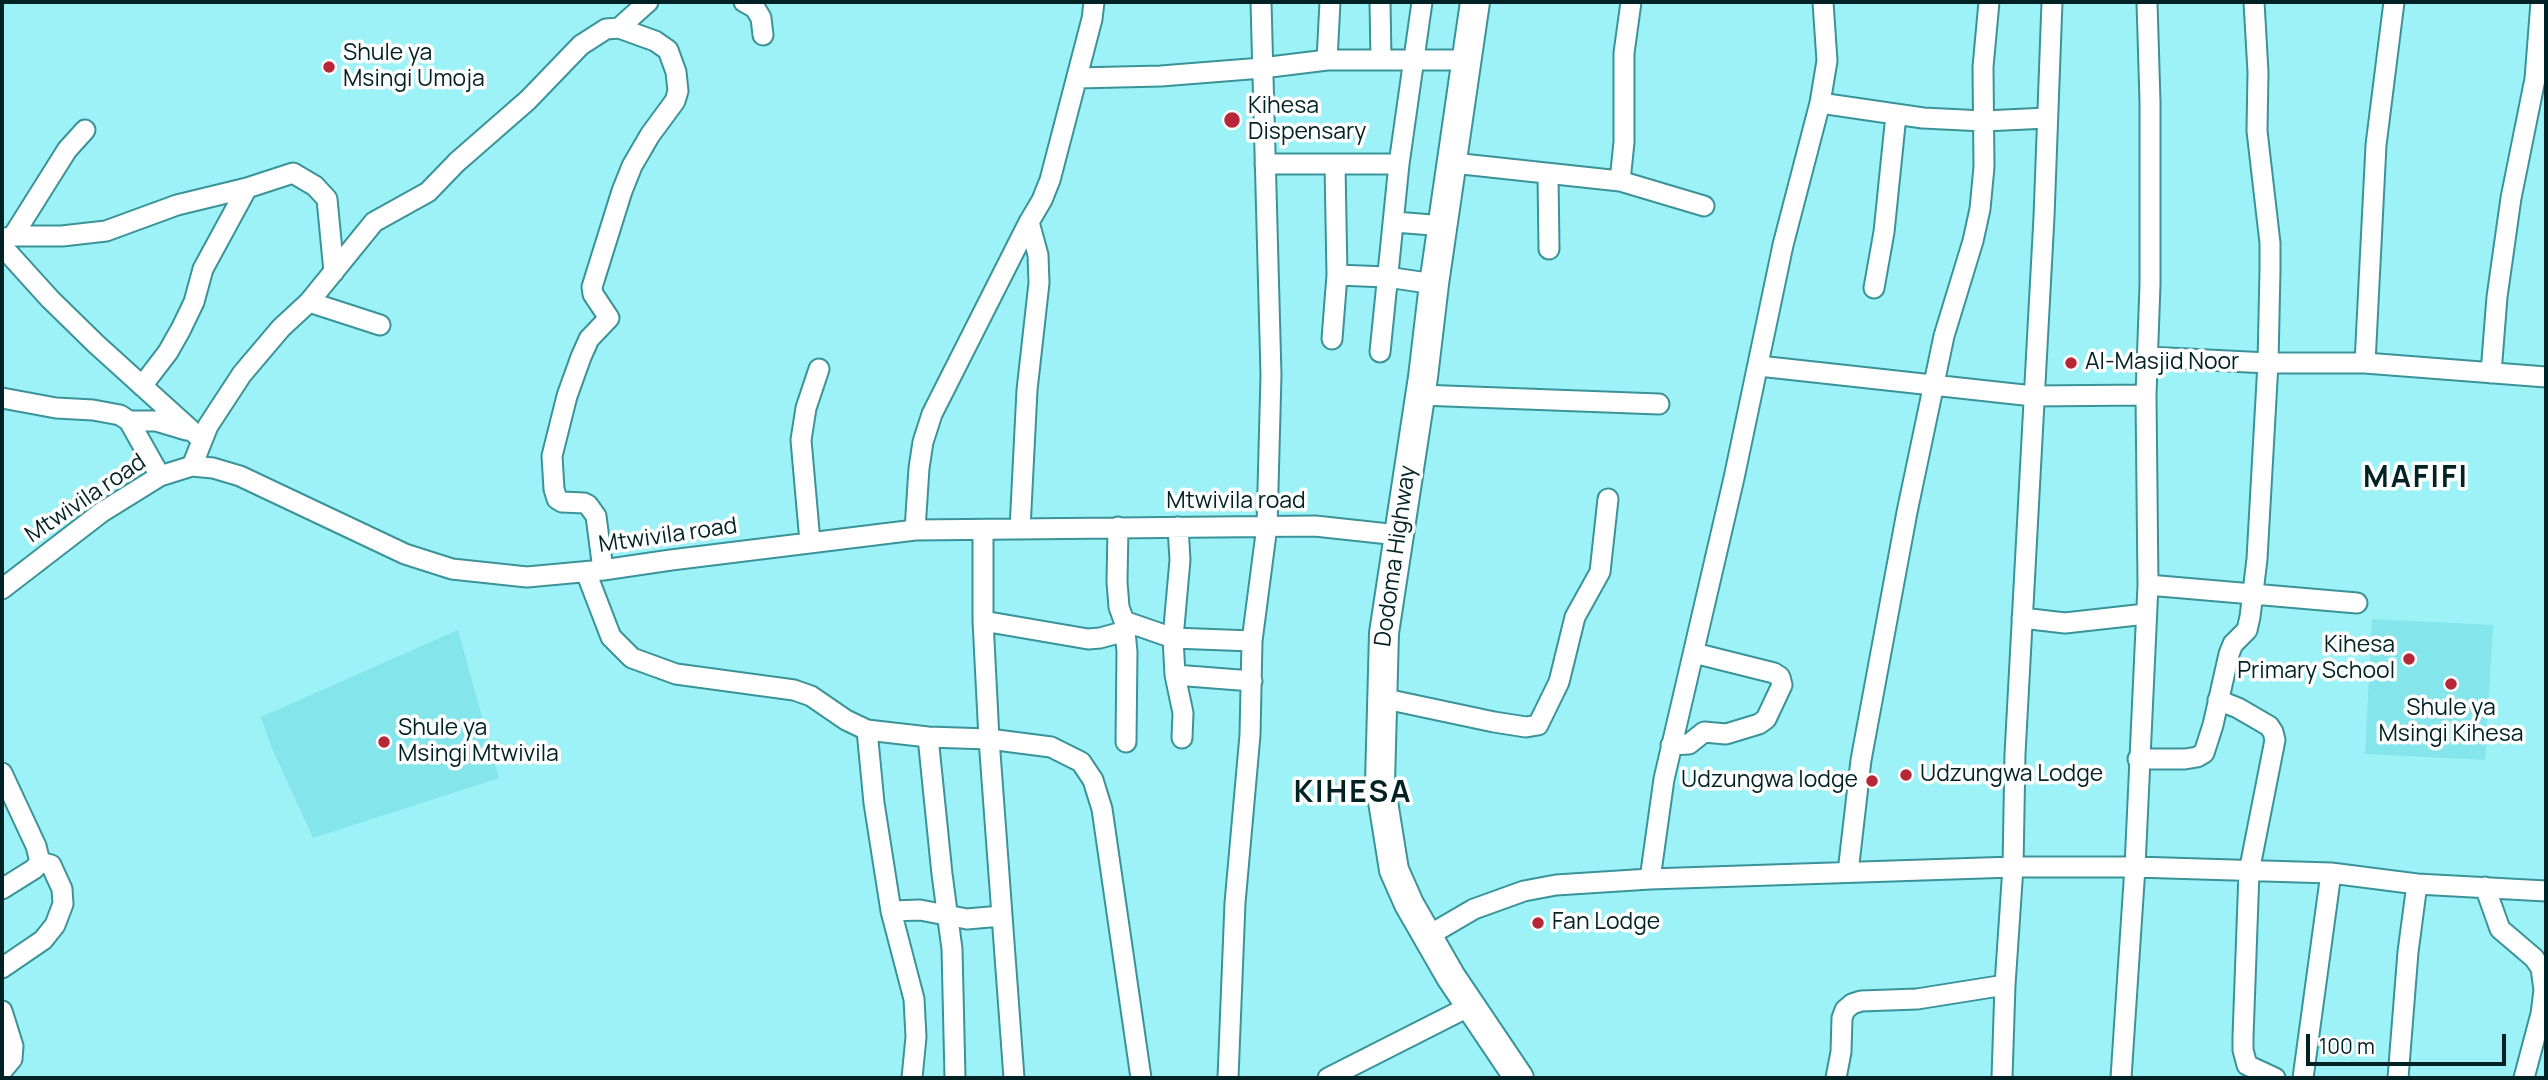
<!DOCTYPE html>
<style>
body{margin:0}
#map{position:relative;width:2548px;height:1080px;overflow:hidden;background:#9cf2f7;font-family:Manrope,sans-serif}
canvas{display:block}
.frame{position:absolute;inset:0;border:4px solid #002224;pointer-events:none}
.scale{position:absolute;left:2306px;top:1034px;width:200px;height:32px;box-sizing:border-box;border:4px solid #002224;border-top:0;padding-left:9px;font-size:21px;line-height:24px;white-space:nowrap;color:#002224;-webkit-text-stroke:5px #fff;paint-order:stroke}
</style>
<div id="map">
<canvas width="2548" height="1080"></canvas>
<div class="frame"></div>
<div class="scale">100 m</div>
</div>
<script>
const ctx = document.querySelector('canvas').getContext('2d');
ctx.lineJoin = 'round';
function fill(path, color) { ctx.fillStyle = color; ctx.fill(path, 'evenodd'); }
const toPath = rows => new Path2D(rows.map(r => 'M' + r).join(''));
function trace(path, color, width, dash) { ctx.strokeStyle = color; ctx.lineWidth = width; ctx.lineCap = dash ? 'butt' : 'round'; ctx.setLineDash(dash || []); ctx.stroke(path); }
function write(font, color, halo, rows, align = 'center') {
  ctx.font = font + ' Manrope,sans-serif'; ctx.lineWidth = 7; ctx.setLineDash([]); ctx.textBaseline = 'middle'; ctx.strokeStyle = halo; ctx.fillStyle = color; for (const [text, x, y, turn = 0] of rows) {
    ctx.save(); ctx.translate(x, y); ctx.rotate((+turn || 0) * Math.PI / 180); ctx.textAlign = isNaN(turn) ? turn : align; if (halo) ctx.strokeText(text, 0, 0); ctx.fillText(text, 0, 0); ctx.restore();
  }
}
const built = toPath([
 [2372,619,2493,625,2485,760,2365,754],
 [458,630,499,778,313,838,271,746,261,717]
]);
const minor = toPath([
 [744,2,755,8,761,18,763,35],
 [1380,2,1381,59],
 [619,28,648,2],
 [1327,60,1330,2],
 [1077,78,1161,76,1262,68,1327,60,1466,60],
 [1820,103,1923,118,1984,121,2047,118],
 [1453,163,1620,181,1704,206],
 [1265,164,1399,164],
 [1548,175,1549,249],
 [1620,181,1624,142,1624,53,1631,2],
 [1395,222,1444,226],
 [13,236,67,150,85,130],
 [2,239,13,236,62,236,106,231,177,205,247,188,293,173,315,186,327,199,334,272],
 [2,246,50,299,96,344,202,440],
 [1337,275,1387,277,1434,284],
 [1874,288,1884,232,1896,115],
 [309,302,380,325],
 [1332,339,1337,275,1335,165],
 [1380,352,1399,164,1422,2],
 [2148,357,2268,363,2365,363,2546,377],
 [2365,363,2376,145,2394,2],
 [1759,366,2033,396,2146,395],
 [2491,373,2497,297,2511,198,2535,79,2541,2],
 [142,386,168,352,181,329,194,302,203,269,247,188],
 [1420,395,1659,404],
 [2,398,56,408,93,410,120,415,129,421,160,476],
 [129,421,156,421,186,430],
 [192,466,208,426,242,374,281,328,309,302,374,222,428,192,457,162,528,100,581,45,606,29,619,28,655,41,668,50,676,72,678,91,675,101,650,135,632,166,622,191,592,287,593,294,609,318,589,339,581,357,567,396,552,456,554,489,557,499,562,502,584,503,588,505,596,516,603,570],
 [1118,527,1117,582,1119,607,1124,621,1173,638,1252,641],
 [1178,527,1180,560,1173,638,1175,675,1183,713,1182,738],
 [1020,529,1027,390,1039,283,1038,255,1029,222],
 [915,530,919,468,923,442,932,414,1029,222,1042,200,1050,180,1092,19,1094,2],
 [983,530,983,621,989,739,1014,1078],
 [810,542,801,440,806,408,819,369],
 [586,572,611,637,632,658,676,674,794,690,811,696,846,720,867,730,928,737,989,739,1051,747,1081,762,1093,780,1102,809,1141,1078],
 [2148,585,2357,603],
 [2,589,102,512,160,476,192,466,213,468,240,476,405,554,452,569,527,577,603,570,671,560,915,530,1315,526,1398,535],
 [2022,618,2065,623,2146,614],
 [983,621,1088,639,1100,638,1126,631],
 [1124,621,1127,652,1126,742],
 [1175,675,1252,681],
 [1381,698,1494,722,1526,727,1538,725,1559,682,1575,617,1600,572,1608,499],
 [2218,700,2238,708,2269,726,2273,732,2275,740,2249,872,2243,1037,2243,1050,2247,1065,2275,1078],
 [867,730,874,803,891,911,914,999,916,1037,912,1078],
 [928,737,942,874,952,949,955,1078],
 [1671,745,1689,744,1704,732,1726,734,1759,724,1766,719,1782,685,1780,677,1774,673,1694,653],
 [2138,759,2185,759,2197,757,2204,753,2213,725,2229,654,2233,644,2247,630,2250,617,2257,559,2268,363,2270,270,2270,243,2257,131,2258,72,2254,2],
 [2,773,36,846,40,862,34,869,2,889],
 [1848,872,1861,760,1907,512,1944,336,1973,241,1980,209,1984,167,1983,67,1989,2],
 [1650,879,1664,779,1734,478,1783,245,1820,103,1827,61,1823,2],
 [2485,887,2500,929,2534,958,2541,968,2544,990,2541,1014,2524,1078],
 [891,911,920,910,967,919,1001,916],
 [1426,937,1474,909,1524,891,1556,885,1650,879,2013,867,2135,867,2331,873,2417,884,2546,891],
 [2,968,43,940,55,925,63,904,62,889,51,865,40,862],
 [2,1011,13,1046,12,1059,2,1071],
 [1228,1078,1235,903,1250,735,1252,641,1267,526,1271,375,1261,2],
 [1328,1078,1470,1006],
 [1836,1078,1841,1052,1842,1018,1845,1010,1852,1004,1861,1001,1917,999,2005,985],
 [2002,1078,2005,985,2013,867,2015,754,2044,217,2052,2],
 [2121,1078,2135,867,2148,585,2146,395,2150,285,2150,102,2147,2],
 [2303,1078,2331,873],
 [2398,1078,2408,952,2417,884]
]);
const highway = toPath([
 [1475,2,1434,284,1423,377,1384,633,1380,783,1394,870,1409,904,1451,977,1519,1078]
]);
const markers = [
 [329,67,7,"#b82737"],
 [1232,120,9,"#b82737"],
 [2071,363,7,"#b82737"],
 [2409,659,7,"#b82737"],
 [2451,684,7,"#b82737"],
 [384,742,7,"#b82737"],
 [1906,775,7,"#b82737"],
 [1872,781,7,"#b82737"],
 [1538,923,7,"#b82737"]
];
const poiNames = [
 ["Shule ya",343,54],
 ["Msingi Umoja",343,80],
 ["Kihesa",1248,107],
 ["Dispensary",1248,133],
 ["Al-Masjid Noor",2085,363],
 ["Kihesa",2395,646,"right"],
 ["Primary School",2395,672,"right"],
 ["Shule ya",2451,709,"center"],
 ["Msingi Kihesa",2451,735,"center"],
 ["Shule ya",398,729],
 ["Msingi Mtwivila",398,755],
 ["Udzungwa Lodge",1920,775],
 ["Udzungwa lodge",1858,781,"right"],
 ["Fan Lodge",1552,923]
];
const streetNames = [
 ["Mtwivila road",86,499,-34],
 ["Mtwivila road",1236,502],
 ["Mtwivila road",668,536,-8],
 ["Dodoma Highway",1396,556,-82]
];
const districtNames = [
 ["MAFIFI",2416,479],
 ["KIHESA",1353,794]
];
fill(built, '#84e5eb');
trace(minor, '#3a9398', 23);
trace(highway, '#3a9398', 32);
trace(minor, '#fff', 19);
trace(highway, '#fff', 28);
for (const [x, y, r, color] of markers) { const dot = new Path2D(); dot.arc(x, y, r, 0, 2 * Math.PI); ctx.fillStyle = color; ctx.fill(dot); trace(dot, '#fff', 2.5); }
write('23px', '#002224', '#fff', poiNames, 'left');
write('23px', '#002224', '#fff', streetNames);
ctx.letterSpacing = '2px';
write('bold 30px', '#002224', '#fff', districtNames);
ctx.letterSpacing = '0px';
</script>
